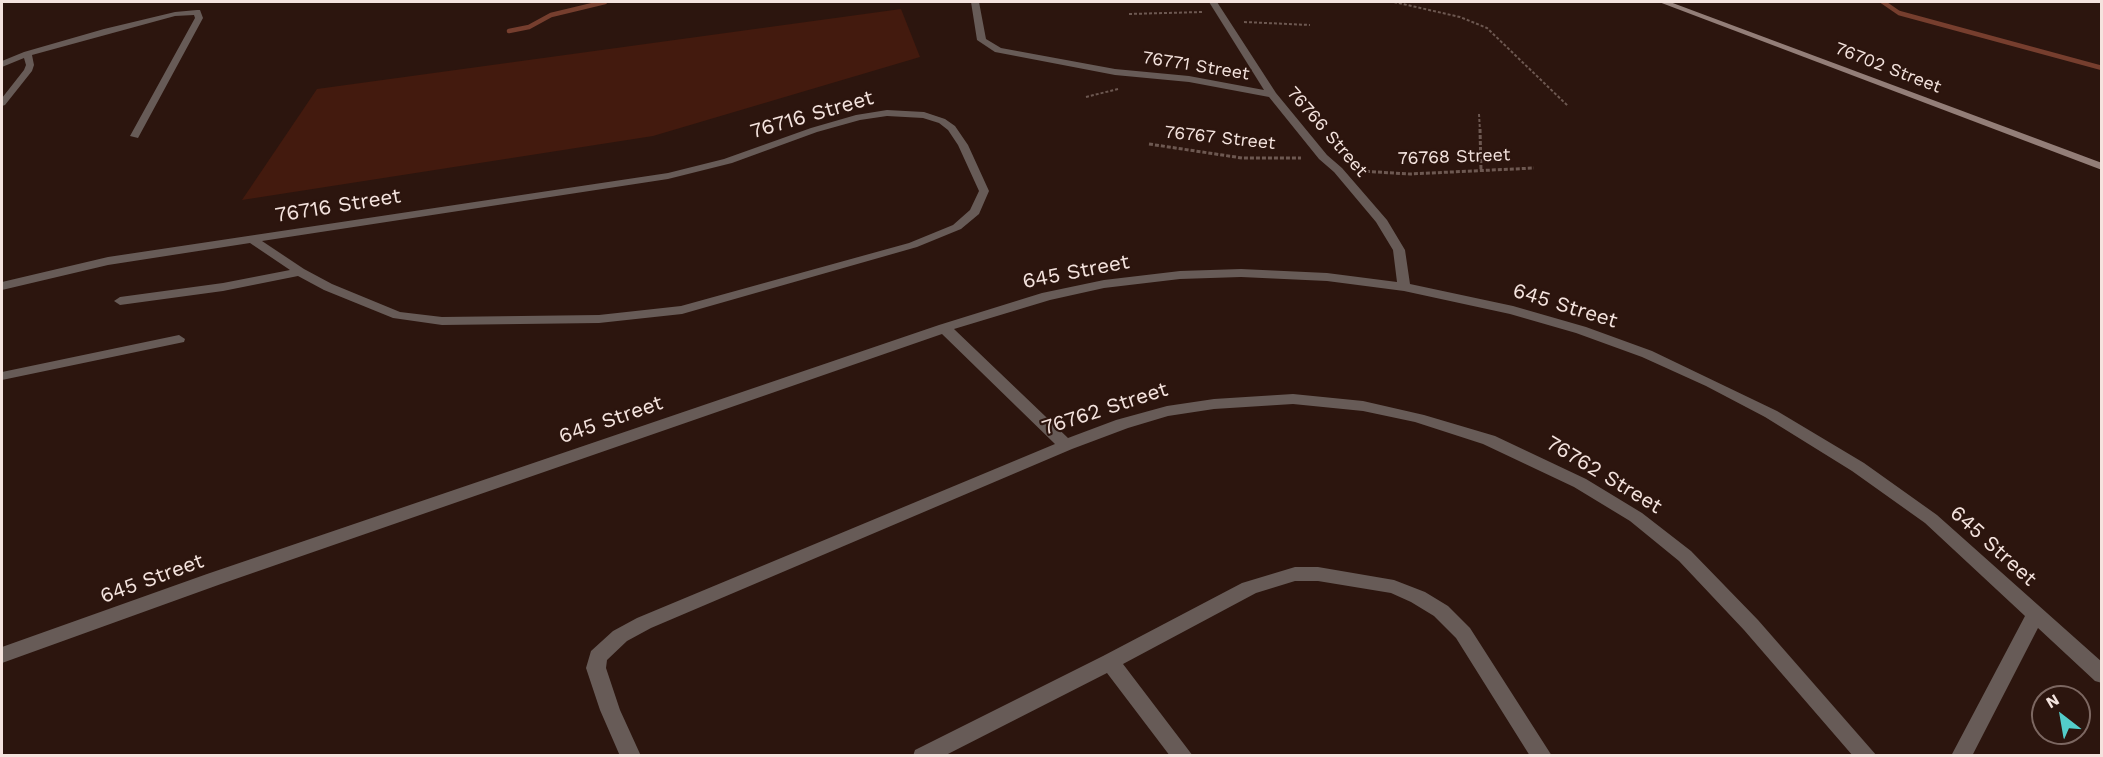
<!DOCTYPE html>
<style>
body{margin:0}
#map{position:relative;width:2103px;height:757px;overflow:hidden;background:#2c150e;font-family:"Work Sans",sans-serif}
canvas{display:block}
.frame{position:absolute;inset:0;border:3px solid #f4e3de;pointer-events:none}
.north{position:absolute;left:2031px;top:685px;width:60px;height:60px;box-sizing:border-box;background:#2c150e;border:2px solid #7c6761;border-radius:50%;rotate:329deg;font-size:16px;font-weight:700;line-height:24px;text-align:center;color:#f4e3de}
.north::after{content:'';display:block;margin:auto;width:21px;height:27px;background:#53cdca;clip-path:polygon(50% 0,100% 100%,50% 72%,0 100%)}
</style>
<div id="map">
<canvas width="2103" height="757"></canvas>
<div class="frame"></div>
<div class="north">N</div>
</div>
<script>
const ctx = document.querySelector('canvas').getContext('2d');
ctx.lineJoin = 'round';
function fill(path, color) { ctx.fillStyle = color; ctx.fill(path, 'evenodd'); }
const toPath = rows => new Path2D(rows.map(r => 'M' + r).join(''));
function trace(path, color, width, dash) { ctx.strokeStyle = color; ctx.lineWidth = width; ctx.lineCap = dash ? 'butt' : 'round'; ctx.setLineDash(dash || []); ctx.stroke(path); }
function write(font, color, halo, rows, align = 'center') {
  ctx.font = font + ' "Work Sans",sans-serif'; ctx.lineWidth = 4.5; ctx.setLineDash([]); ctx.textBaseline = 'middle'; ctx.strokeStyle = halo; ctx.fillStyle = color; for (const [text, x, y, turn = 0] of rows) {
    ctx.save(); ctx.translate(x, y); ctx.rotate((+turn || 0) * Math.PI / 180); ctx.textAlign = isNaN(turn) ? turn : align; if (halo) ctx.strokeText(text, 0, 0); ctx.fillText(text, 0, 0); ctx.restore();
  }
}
const green = toPath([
 [901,9,920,57,653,136,242,200,317,89]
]);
const stream = toPath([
 [1883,2,1899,13,2102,68],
 [509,31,529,27,551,15,605,2]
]);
const pathFar1 = toPath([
 [1394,2,1460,17,1487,28,1568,106],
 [1129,14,1202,12],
 [1244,22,1310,25],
 [1086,97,1118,89],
 [1479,114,1480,131]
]);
const path = toPath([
 [1480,129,1481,170],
 [1149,144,1242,158,1301,158],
 [1360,171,1410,174,1534,168]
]);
const lane = toPath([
 [197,10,200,10,203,18,138,138,130,136,195,18,194,15,175,16,32,55,34,65,32,71,5,105,2,106,2,98,24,70,26,65,24,58,2,67,2,61,24,52,104,29,175,12,197,10],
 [887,110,924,112,945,119,955,126,968,145,989,191,979,214,961,229,917,247,682,314,599,323,442,325,393,318,324,290,298,276,223,291,120,305,114,301,120,297,223,283,290,270,250,243,108,265,2,290,2,282,108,257,668,173,724,159,811,128,856,115,887,110],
 [887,116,923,118,939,123,948,130,958,145,979,191,970,210,953,225,909,243,681,306,599,315,442,317,400,312,332,284,304,269,262,241,668,179,732,163,817,132,860,120,887,116],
 [179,335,185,339,184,342,2,380,2,372,179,335]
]);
const street = toPath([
 [971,2,979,2,986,39,1001,48,1115,69,1189,76,1264,90,1209,2,1217,2,1276,93,1327,155,1342,168,1387,220,1405,250,1410,284,1513,306,1586,327,1652,351,1777,411,1864,463,1937,515,2102,662,2102,683,2095,681,2038,628,1972,756,1951,756,2025,616,1925,523,1852,471,1765,417,1706,386,1642,357,1576,333,1510,314,1404,291,1327,281,1241,277,1180,279,1104,288,1050,300,954,329,1068,438,1116,420,1167,406,1214,399,1293,394,1363,401,1424,415,1495,436,1586,479,1642,513,1691,551,1758,620,1877,756,1853,756,1744,630,1679,561,1630,521,1574,487,1483,444,1415,422,1363,411,1293,404,1214,409,1168,416,1128,428,1072,449,651,628,627,641,607,660,606,668,620,710,641,756,620,756,600,710,586,668,591,651,613,631,637,618,1055,444,942,334,221,584,2,663,2,647,207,574,939,325,1042,293,1104,280,1180,271,1241,269,1327,273,1397,282,1393,250,1376,222,1334,172,1319,159,1269,97,1189,82,1115,75,995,52,977,40,971,2],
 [1295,567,1318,567,1394,580,1425,592,1448,606,1470,628,1552,756,1530,756,1456,638,1434,616,1411,602,1391,593,1318,581,1295,581,1256,593,1123,664,1193,756,1170,756,1107,673,944,756,913,756,915,750,1103,656,1242,583,1295,567]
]);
const secondary = toPath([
 [1659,2,1670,2,2102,163,2102,170,1659,2]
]);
const farStreetnames = [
 ["76771 Street",1196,66,9],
 ["76702 Street",1888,68,21],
 ["76766 Street",1327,132,49],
 ["76767 Street",1220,138,6],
 ["76768 Street",1454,157,-2]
];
const streetNames = [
 ["76716 Street",812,115,-16],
 ["76716 Street",338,206,-9],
 ["645 Street",1076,272,-11],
 ["645 Street",1565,306,17],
 ["76762 Street",1105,409,-18],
 ["645 Street",611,420,-19],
 ["76762 Street",1604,475,31],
 ["645 Street",1993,546,42],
 ["645 Street",152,579,-20]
];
fill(green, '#431a0e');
trace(stream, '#763e2e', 4.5);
trace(pathFar1, '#6d5851', 2, [3, 2]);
trace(path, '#6d5851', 3, [4, 2]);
fill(lane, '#675b57');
fill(street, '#675b57');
fill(secondary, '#937e78');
write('18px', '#f4e3de', '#2c150e', farStreetnames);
write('21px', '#f4e3de', '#2c150e', streetNames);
</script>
